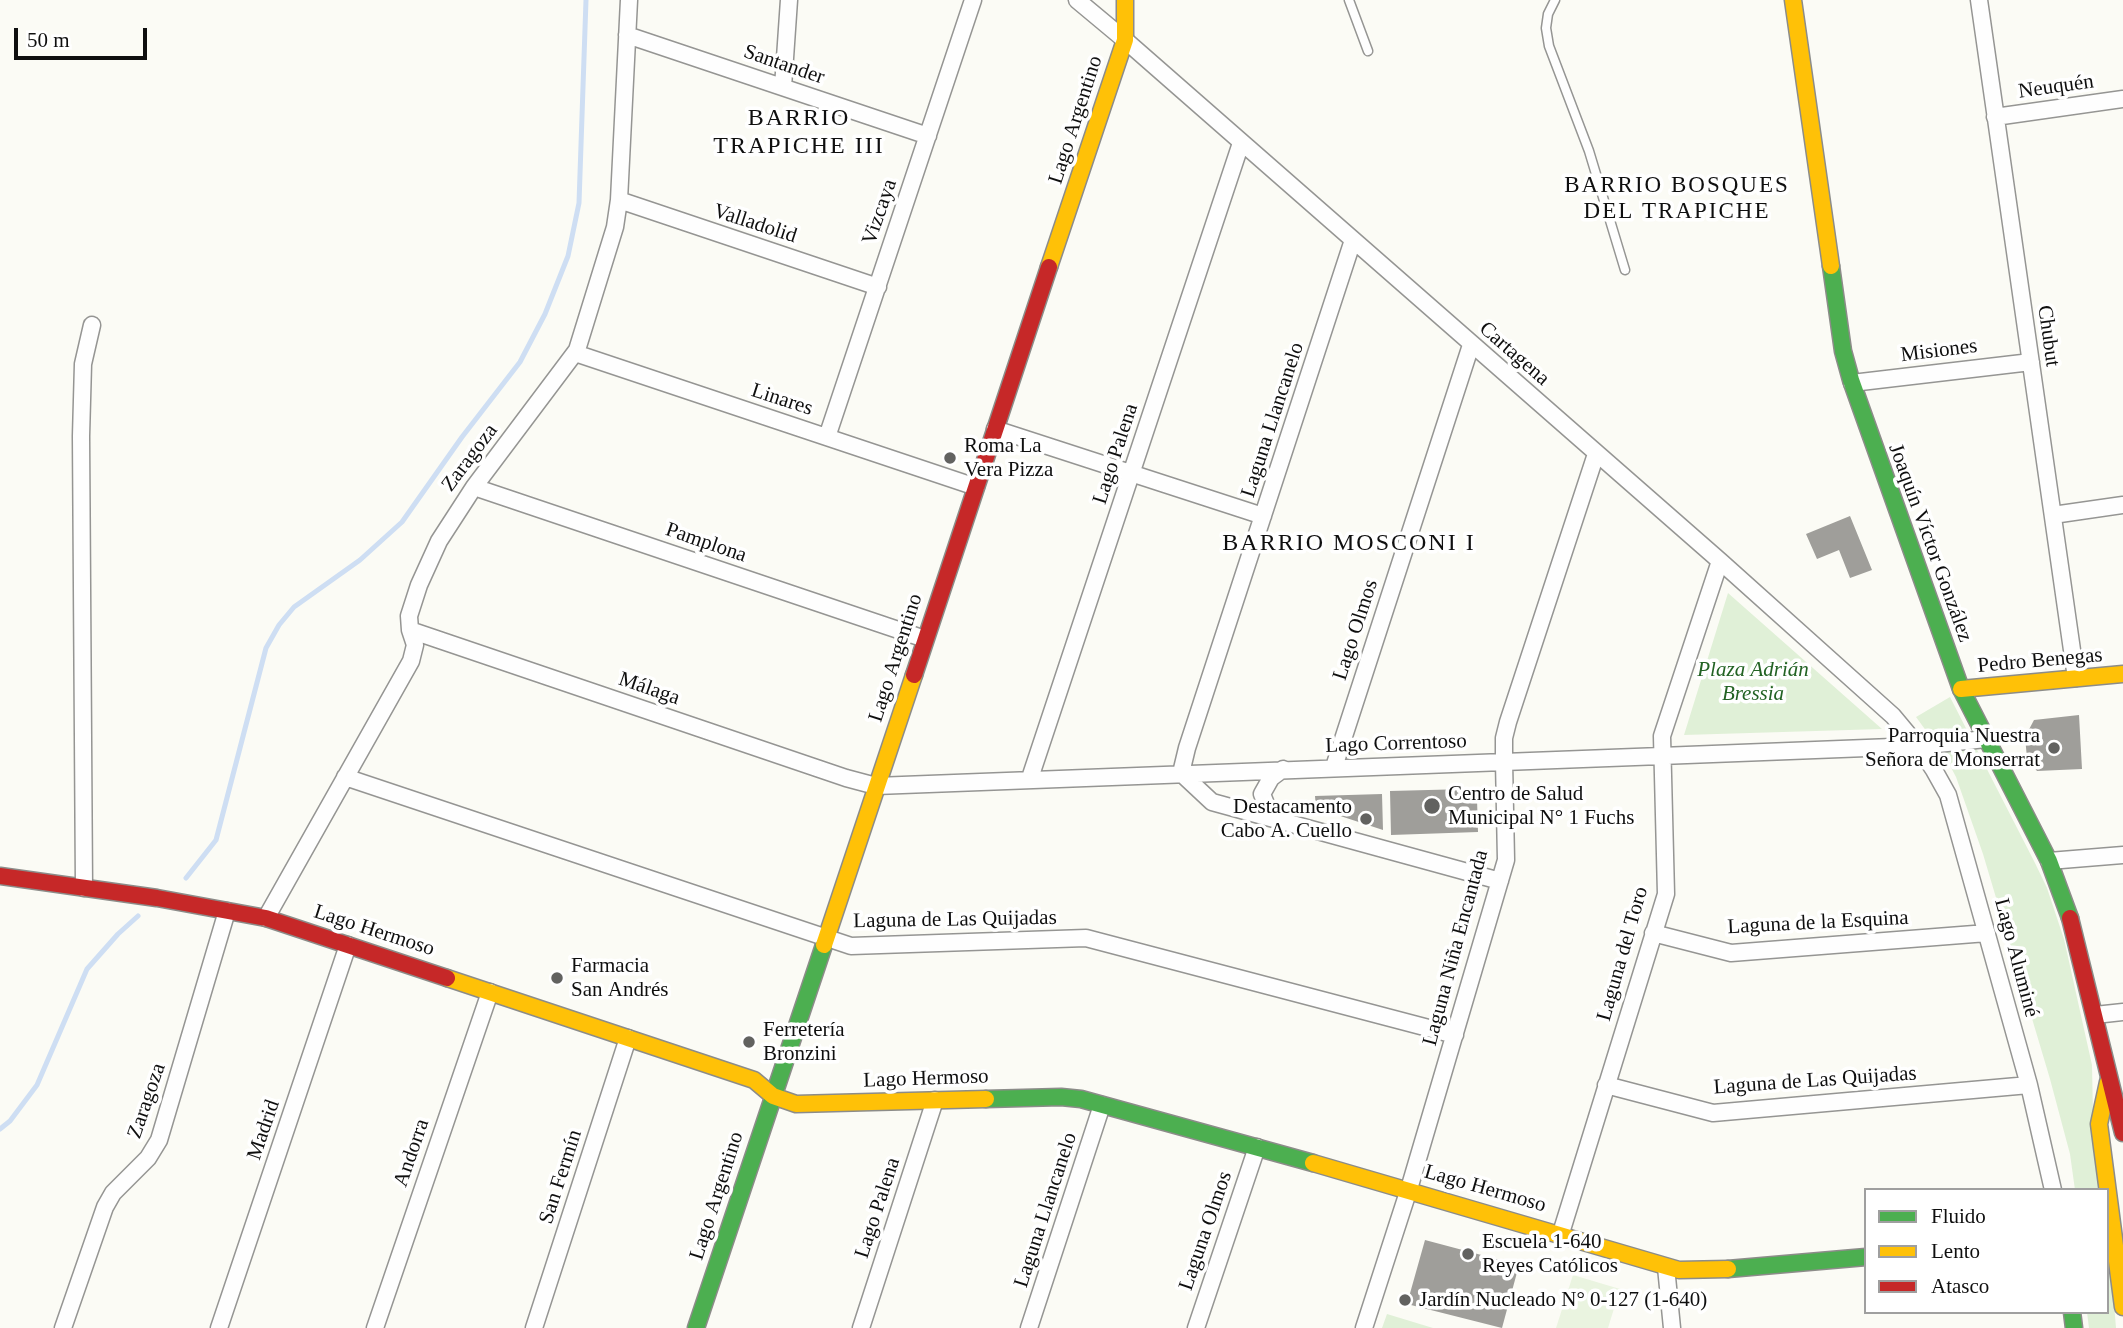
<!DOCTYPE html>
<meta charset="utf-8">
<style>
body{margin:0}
#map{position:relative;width:2123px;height:1328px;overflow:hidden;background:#fbfbf5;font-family:"Times New Roman",serif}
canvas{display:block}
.legend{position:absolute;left:1864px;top:1188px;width:245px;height:126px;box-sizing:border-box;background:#fff;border:2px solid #9f9f9f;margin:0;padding:9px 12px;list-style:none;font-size:21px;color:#0f0f0f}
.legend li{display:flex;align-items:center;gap:14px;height:35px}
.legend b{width:35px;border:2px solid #9f9f9f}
.scale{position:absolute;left:14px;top:28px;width:133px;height:32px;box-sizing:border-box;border:4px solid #0f0f0f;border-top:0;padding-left:9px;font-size:21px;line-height:24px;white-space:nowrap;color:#0f0f0f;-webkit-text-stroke:5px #fff;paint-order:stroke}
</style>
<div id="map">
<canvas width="2123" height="1328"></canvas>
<ul class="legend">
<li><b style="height:9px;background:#4caf50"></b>Fluido</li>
<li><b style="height:9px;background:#ffc107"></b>Lento</li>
<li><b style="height:9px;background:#c62828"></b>Atasco</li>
</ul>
<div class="scale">50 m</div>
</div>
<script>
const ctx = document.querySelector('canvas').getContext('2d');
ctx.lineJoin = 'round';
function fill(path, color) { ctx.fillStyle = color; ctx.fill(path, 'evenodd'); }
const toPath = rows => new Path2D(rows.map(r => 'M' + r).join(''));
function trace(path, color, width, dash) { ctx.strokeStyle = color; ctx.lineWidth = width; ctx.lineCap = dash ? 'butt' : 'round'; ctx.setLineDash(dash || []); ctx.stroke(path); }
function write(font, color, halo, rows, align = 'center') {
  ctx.font = font + ' "Times New Roman",serif'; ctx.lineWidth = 7; ctx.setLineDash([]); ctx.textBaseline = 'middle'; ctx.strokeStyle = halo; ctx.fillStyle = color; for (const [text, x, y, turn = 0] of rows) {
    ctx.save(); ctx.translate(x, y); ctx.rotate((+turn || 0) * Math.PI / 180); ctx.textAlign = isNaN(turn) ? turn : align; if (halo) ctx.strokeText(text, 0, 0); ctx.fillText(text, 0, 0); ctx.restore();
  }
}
const green = toPath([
 [1728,593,1882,729,1684,735],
 [1950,697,2035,863,2047,888,2064,939,2092,1065,2093,1115,2100,1190,2075,1190,2070,1154,2050,1079,1983,854,1956,777,1946,758,1916,717],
 [2107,1255,2111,1266,2116,1328,2089,1328,2087,1312,2107,1312],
 [1387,1314,1433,1328,1382,1328]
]);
const pitch = toPath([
 [1573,1275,1620,1289,1608,1328,1556,1328]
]);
const stream = toPath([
 [186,878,216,840,266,648,279,625,294,607,360,560,402,522,462,437,520,362,545,314,568,256,579,203,586,0],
 [0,1129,10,1121,37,1085,87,969,118,934,138,916]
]);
const building = toPath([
 [1850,516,1872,570,1850,578,1839,550,1817,559,1806,534],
 [2079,715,2082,769,2037,771,2027,758,2025,737,2034,720],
 [1467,789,1477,799,1478,832,1391,835,1390,791],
 [1382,794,1383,830,1316,808,1315,796],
 [1425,1240,1519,1265,1502,1328,1407,1304]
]);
const lane = toPath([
 [1349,0,1368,51],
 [1555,0,1548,14,1546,28,1549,46,1589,151,1625,270]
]);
const street = toPath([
 [1077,0,1125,40,1720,561,1893,716,1918,746,1934,770,1948,795,2029,1085,2053,1190],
 [1979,0,2076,678],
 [627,35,928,136],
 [783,87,789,0],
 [1995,117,2123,99],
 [619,200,878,287],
 [1353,240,1187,748,1181,773,1212,802,1500,881],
 [575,353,976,487],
 [1852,383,2031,362],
 [995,429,1263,516],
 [827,437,973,0],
 [474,487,925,639],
 [2053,515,2123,505],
 [410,630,846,778,876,786,1661,756,1918,746,1986,739],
 [1334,767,1471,345],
 [345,777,851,946,1086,938,1455,1035],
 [1030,778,1241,143],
 [1282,819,1268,809,1262,794,1271,778,1283,769],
 [2049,861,2123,855],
 [84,888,81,436,83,364,92,325],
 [266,918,411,661,415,645,410,630,409,616,419,585,439,541,474,487,577,350,615,227,619,200,629,0],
 [1653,933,1731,953,1987,933],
 [2095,1015,2123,1012],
 [1606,1085,1713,1113,2029,1085],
 [1561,1233,1666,894,1662,736,1720,561],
 [1666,1267,1672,1328],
 [63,1328,105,1207,113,1193,148,1158,159,1140,227,911],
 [219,1328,348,945],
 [375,1328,490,992],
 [534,1328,628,1038],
 [861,1328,935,1100],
 [1029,1328,1102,1105],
 [1196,1328,1257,1147],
 [1364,1328,1409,1189,1506,860,1504,761,1504,738,1508,722,1596,454]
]);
const fast = toPath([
 [1831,266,1843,351,1851,380,1961,689,2049,861,2070,918],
 [986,1099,1061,1097,1081,1099,1313,1163],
 [1728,1269,1866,1257],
 [2072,1312,2074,1328],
 [696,1328,824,945]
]);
const slow = toPath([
 [1793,0,1831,266],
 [1049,267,1125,40,1125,0],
 [1961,689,2123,674],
 [824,945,914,675],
 [447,978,754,1080,773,1096,796,1104,986,1099],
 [2108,1082,2099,1124,2123,1307],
 [1313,1163,1679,1270,1728,1269]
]);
const jam = toPath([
 [914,675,1049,267],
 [0,876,157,898,266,918,447,978],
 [2070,918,2123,1133]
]);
const markers = [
 [950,458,7,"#626260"],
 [2054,748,7,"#626260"],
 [1432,806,9,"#626260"],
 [1366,819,7,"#626260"],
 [557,978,7,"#626260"],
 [749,1042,7,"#626260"],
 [1468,1254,7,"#626260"],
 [1405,1300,7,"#626260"]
];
const streetNames = [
 ["Santander",784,65,19],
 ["Neuquén",2056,87,-8],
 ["Lago Argentino",1076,120,-72],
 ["Vizcaya",880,212,-71],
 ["Valladolid",755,224,18],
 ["Chubut",2048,336,82],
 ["Misiones",1939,351,-7],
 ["Cartagena",1514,354,41],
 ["Linares",782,400,18],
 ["Laguna Llancanelo",1273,420,-72],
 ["Lago Palena",1116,454,-72],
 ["Zaragoza",470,458,-53],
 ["Pamplona",706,543,19],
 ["Joaquín Víctor González",1930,543,70],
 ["Lago Olmos",1356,630,-72],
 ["Lago Argentino",896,658,-72],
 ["Pedro Benegas",2040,661,-5],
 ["Málaga",649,689,19],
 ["Lago Correntoso",1396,744,-2],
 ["Laguna de Las Quijadas",955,920,-1],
 ["Laguna de la Esquina",1818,923,-3],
 ["Lago Hermoso",374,931,18],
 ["Laguna Niña Encantada",1456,948,-75],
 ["Laguna del Toro",1623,954,-74],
 ["Lago Aluminé",2016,958,75],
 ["Lago Hermoso",926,1079,-2],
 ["Laguna de Las Quijadas",1815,1081,-4],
 ["Zaragoza",147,1101,-71],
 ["Madrid",264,1130,-71],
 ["Andorra",412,1153,-71],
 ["San Fermín",561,1177,-72],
 ["Lago Hermoso",1485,1189,16],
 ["Lago Argentino",717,1196,-72],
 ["Lago Palena",878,1208,-72],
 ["Laguna Llancanelo",1046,1210,-72],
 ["Laguna Olmos",1206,1231,-71]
];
const poiNames = [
 ["Roma La",964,446],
 ["Vera Pizza",964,470],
 ["Parroquia Nuestra",2040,736,"right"],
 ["Señora de Monserrat",2040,760,"right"],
 ["Centro de Salud",1448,794],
 ["Municipal N° 1 Fuchs",1448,818],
 ["Destacamento",1352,807,"right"],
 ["Cabo A. Cuello",1352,831,"right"],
 ["Farmacia",571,966],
 ["San Andrés",571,990],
 ["Ferretería",763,1030],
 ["Bronzini",763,1054],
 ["Escuela 1-640",1482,1242],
 ["Reyes Católicos",1482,1266],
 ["Jardín Nucleado N° 0-127 (1-640)",1419,1300]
];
const parkNames = [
 ["Plaza Adrián",1753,670],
 ["Bressia",1753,694]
];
const neighbourhoodNames = [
 ["BARRIO BOSQUES",1677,186],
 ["DEL TRAPICHE",1677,212]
];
const quarterNames = [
 ["BARRIO",799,119],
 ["TRAPICHE III",799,147],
 ["BARRIO MOSCONI I",1349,544]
];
fill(green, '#e0f0d7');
fill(pitch, '#eaf4e0');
trace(stream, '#cedef3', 5);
fill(building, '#9f9e9a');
trace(lane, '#959593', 11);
trace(street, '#959593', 19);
trace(fast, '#8c8c89', 19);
trace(slow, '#8c8c89', 19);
trace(jam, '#8c8c89', 19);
trace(lane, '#fefefe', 8);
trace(street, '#fefefe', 16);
trace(fast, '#4caf50', 16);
trace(slow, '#ffc107', 16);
trace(jam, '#c62828', 16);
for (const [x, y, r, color] of markers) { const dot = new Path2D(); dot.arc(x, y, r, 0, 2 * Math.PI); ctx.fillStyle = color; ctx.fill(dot); trace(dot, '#fff', 2.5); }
write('21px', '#0f0f0f', '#fff', streetNames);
write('21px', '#0f0f0f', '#fff', poiNames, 'left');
write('italic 21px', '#236324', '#fff', parkNames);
ctx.letterSpacing = '2px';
write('23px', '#0f0f0f', '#fff', neighbourhoodNames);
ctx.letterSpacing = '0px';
ctx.letterSpacing = '2px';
write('24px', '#0f0f0f', '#fff', quarterNames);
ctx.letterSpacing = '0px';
</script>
